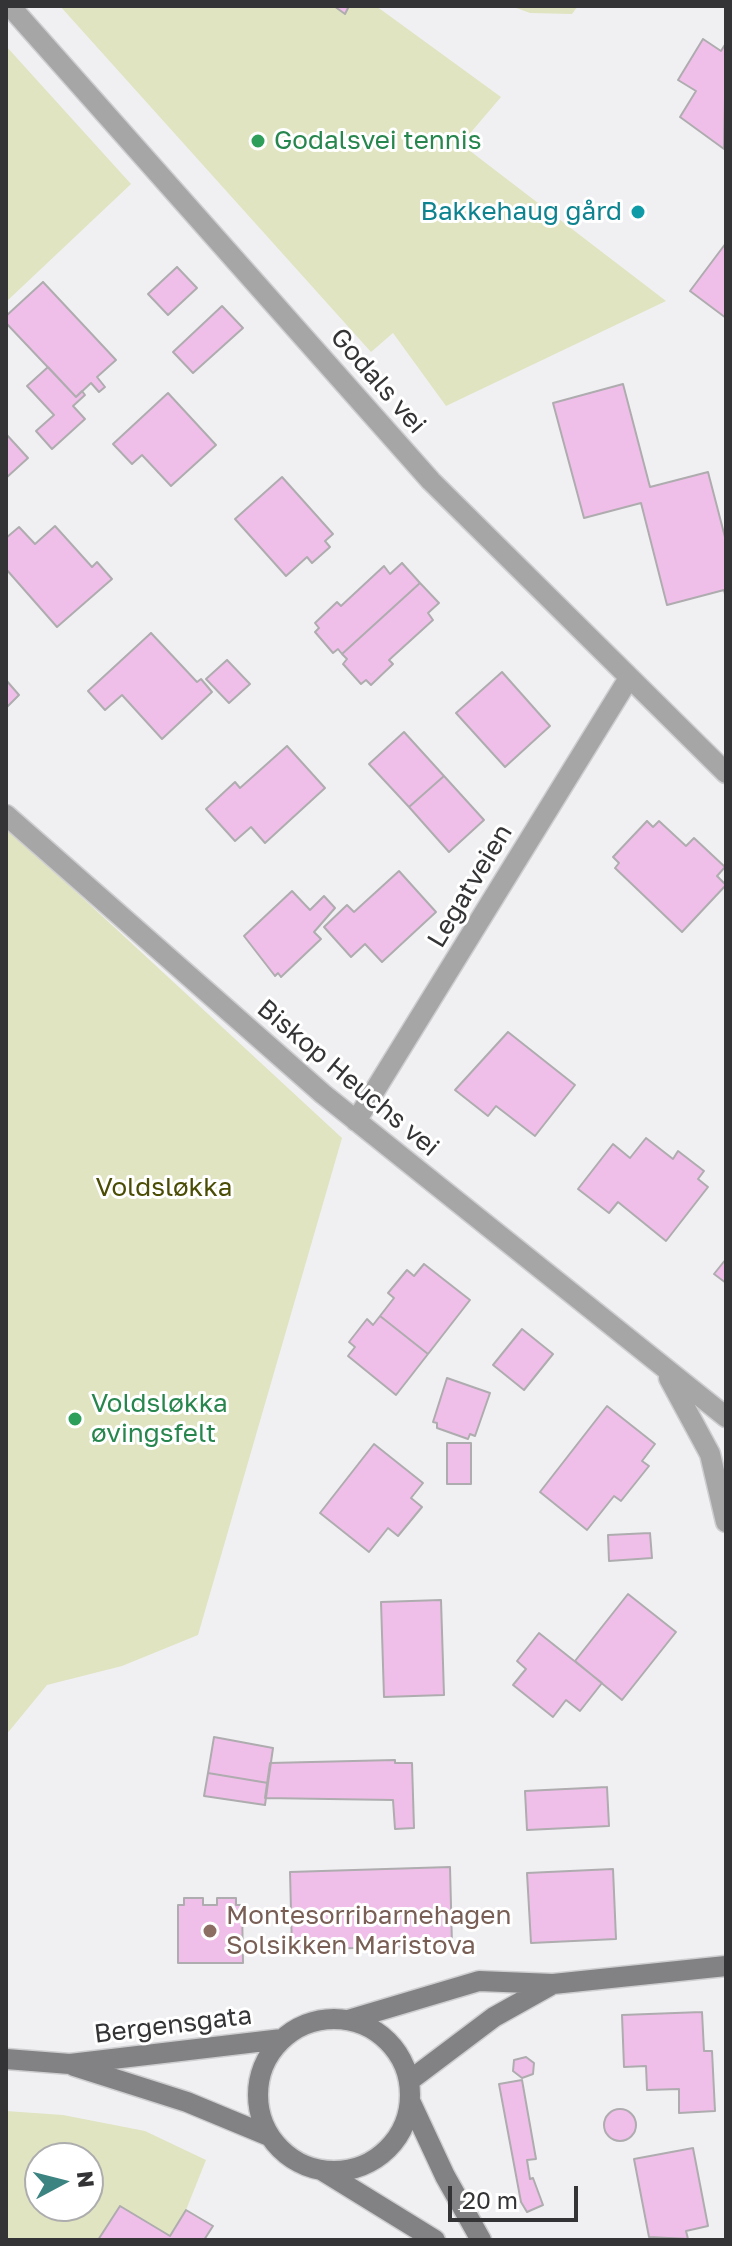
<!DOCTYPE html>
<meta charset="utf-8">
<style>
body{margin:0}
#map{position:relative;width:732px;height:2246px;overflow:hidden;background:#f0f0f3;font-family:"Golos Text",sans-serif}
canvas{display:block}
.frame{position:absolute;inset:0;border:8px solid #343335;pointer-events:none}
.north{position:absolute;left:24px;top:2142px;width:80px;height:80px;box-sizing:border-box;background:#fff;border:2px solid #aeadae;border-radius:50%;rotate:83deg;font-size:22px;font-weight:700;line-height:32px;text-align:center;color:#343335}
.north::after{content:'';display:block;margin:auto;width:28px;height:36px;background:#3c8481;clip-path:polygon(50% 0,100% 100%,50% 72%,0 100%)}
.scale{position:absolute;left:448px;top:2186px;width:130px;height:36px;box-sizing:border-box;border:4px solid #343335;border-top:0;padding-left:10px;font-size:24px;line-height:28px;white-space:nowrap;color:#343335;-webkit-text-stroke:6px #fff;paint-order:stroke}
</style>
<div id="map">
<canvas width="732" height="2246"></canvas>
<div class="frame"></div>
<div class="north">N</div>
<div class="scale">20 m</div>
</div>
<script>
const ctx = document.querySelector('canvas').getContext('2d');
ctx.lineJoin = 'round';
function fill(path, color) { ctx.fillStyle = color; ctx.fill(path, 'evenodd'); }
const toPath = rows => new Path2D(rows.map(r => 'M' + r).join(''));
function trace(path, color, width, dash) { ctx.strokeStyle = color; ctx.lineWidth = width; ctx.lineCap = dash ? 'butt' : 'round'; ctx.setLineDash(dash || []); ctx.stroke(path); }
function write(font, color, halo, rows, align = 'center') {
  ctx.font = font + ' "Golos Text",sans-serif'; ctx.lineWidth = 6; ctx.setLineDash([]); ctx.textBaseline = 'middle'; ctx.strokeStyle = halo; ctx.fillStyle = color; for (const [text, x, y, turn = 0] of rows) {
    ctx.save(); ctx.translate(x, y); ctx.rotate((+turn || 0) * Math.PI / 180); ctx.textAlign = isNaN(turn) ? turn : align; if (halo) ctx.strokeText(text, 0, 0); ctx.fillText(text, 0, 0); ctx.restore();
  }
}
const green = toPath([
 [60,6,376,6,501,97,461,144,666,301,446,406,393,333,371,352],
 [511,6,578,6,572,14,530,13],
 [6,46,131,184,6,302],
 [6,827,342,1138,198,1635,122,1666,47,1685,6,1735],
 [6,2111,63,2115,145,2131,206,2160,186,2210,170,2236,120,2206,98,2240,6,2240],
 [40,2158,88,2158,88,2206,40,2206]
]);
const building = toPath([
 [334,6,349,6,345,14,334,6],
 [703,39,721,51,726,43,724,149,680,117,696,91,678,80,703,39],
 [726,243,726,318,690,291,726,243],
 [177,267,197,288,168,315,148,294,177,267],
 [43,282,116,360,97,377,105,387,99,392,91,383,76,397,6,323,6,316,43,282],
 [222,306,243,328,193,373,173,352,222,306],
 [48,367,76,397,82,391,85,395,73,406,85,419,52,449,36,431,54,415,27,386,48,367],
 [623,384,650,487,708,472,726,541,726,598,724,590,667,605,641,503,584,518,553,403,623,384],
 [168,393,216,445,171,486,142,455,132,464,113,444,168,393],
 [6,434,28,458,6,478,6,434],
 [282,477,333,534,325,541,330,547,312,563,307,557,286,576,235,519,282,477],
 [55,526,92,567,97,562,112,579,57,627,6,569,6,538,19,527,35,544,55,526],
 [402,563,420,583,342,654,338,649,333,653,315,632,319,628,315,623,337,602,341,606,384,566,390,574,402,563],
 [420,583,439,603,428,613,433,620,389,660,393,664,371,685,366,680,361,684,343,664,347,659,342,654,420,583],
 [151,633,197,682,201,679,212,692,162,739,122,695,105,710,88,691,151,633],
 [227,660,250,684,229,703,206,679,227,660],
 [502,672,550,726,505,767,456,713,502,672],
 [6,680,19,695,6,708,6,680],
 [404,732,444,776,409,807,369,764,404,732],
 [287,746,325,788,265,843,251,827,235,841,206,809,235,782,240,788,287,746],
 [444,776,484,820,449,852,409,807,444,776],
 [647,821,653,827,659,821,686,846,694,838,725,867,717,876,726,885,682,932,615,868,619,863,613,857,647,821],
 [399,871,436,912,382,962,365,944,351,957,324,927,347,905,354,912,399,871],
 [292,891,310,910,324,896,335,908,314,932,321,939,281,977,278,973,275,976,244,936,292,891],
 [508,1032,575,1085,535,1136,496,1106,488,1116,455,1090,508,1032],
 [646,1138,673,1159,678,1151,704,1171,698,1179,708,1187,666,1241,618,1202,609,1213,578,1189,613,1144,630,1158,646,1138],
 [726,1259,726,1283,714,1274,726,1259],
 [424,1264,470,1300,428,1354,380,1316,394,1298,388,1293,407,1270,414,1276,424,1264],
 [380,1316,428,1354,396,1395,348,1356,355,1347,349,1342,367,1319,373,1325,380,1316],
 [522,1329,553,1354,524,1390,493,1365,522,1329],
 [447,1378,490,1393,475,1436,470,1434,468,1439,437,1428,437,1423,433,1422,447,1378],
 [607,1406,655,1444,642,1461,649,1466,621,1501,614,1496,587,1530,540,1492,607,1406],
 [447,1443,471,1443,471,1484,447,1484,447,1443],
 [374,1444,423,1483,411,1498,422,1507,398,1536,388,1528,369,1552,320,1513,374,1444],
 [650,1533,652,1558,609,1561,608,1535,650,1533],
 [628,1594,676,1632,622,1700,575,1661,628,1594],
 [441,1600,444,1695,384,1697,381,1602,441,1600],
 [539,1633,602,1683,580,1711,566,1700,553,1717,513,1685,526,1669,517,1661,539,1633],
 [214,1737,273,1748,268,1783,208,1773,214,1737],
 [395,1760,395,1763,412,1763,414,1828,395,1829,393,1800,265,1798,270,1763,395,1760],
 [208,1773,268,1783,265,1805,204,1796,208,1773],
 [607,1787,609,1826,527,1830,525,1791,607,1787],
 [450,1867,452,1945,292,1950,290,1872,450,1867],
 [613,1869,616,1939,531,1943,527,1873,613,1869],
 [184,1898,203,1898,203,1905,217,1905,217,1898,236,1898,236,1905,242,1905,243,1963,178,1963,178,1905,184,1905,184,1898],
 [702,2012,704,2051,712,2051,715,2111,679,2113,679,2089,647,2090,646,2066,624,2067,622,2015,702,2012],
 [526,2057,534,2063,533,2074,522,2078,513,2071,514,2060,526,2057],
 [522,2080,536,2159,527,2160,530,2179,533,2178,543,2205,527,2212,521,2202,499,2084,522,2080],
 '604 2125a16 16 0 1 1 32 0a16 16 0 1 1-32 0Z',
 [693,2148,708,2226,686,2231,688,2239,649,2237,634,2159,693,2148],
 [120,2206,170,2236,186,2210,213,2226,204,2240,98,2240,120,2206]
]);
const street = toPath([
 [10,6,431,481,726,773],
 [6,815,323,1094,726,1417],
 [356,1121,629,678],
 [669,1378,710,1454,726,1522]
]);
const secondary = toPath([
 '258 2095a76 76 0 1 1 152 0a76 76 0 1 1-152 0Z',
 [348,2020,479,1981,553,1984,726,1966],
 [6,2059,70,2064,282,2039],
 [74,2066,187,2102,269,2136],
 [409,2081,494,2017,553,1984],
 [411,2103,445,2176,481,2240],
 [323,2171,435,2240]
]);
const markers = [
 [258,141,8,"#2e9e5b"],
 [638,212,8,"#0f9aa8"],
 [75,1419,8,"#2e9e5b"],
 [210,1931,8,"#8d6e63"]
];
const leisureNames = [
 ["Godalsvei tennis",274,141],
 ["Voldsløkka",91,1404],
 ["øvingsfelt",91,1434]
];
const cultureNames = [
 ["Bakkehaug gård",622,212]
];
const streetNames = [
 ["Godals vei",378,381,49],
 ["Legatveien",470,886,-59],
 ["Biskop Heuchs vei",348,1078,40],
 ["Bergensgata",173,2025,-7]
];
const parkNames = [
 ["Voldsløkka",164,1188]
];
const educationNames = [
 ["Montesorribarnehagen",226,1916],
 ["Solsikken Maristova",226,1946]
];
fill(green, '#e0e4c0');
fill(building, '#f0bfe9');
trace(building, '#aeacae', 2);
trace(street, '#ceced1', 23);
trace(secondary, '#ceced1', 23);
trace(street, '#a6a6a7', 20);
trace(secondary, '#828284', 20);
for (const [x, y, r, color] of markers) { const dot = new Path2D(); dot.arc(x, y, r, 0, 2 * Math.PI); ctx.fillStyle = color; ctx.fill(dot); trace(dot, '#fff', 3); }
write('26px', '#27864d', '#fff', leisureNames, 'left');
write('26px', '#0d838f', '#fff', cultureNames, 'right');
write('26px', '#343335', '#fff', streetNames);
write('26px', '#4a4c04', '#fff', parkNames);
write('26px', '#785e54', '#fff', educationNames, 'left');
</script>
